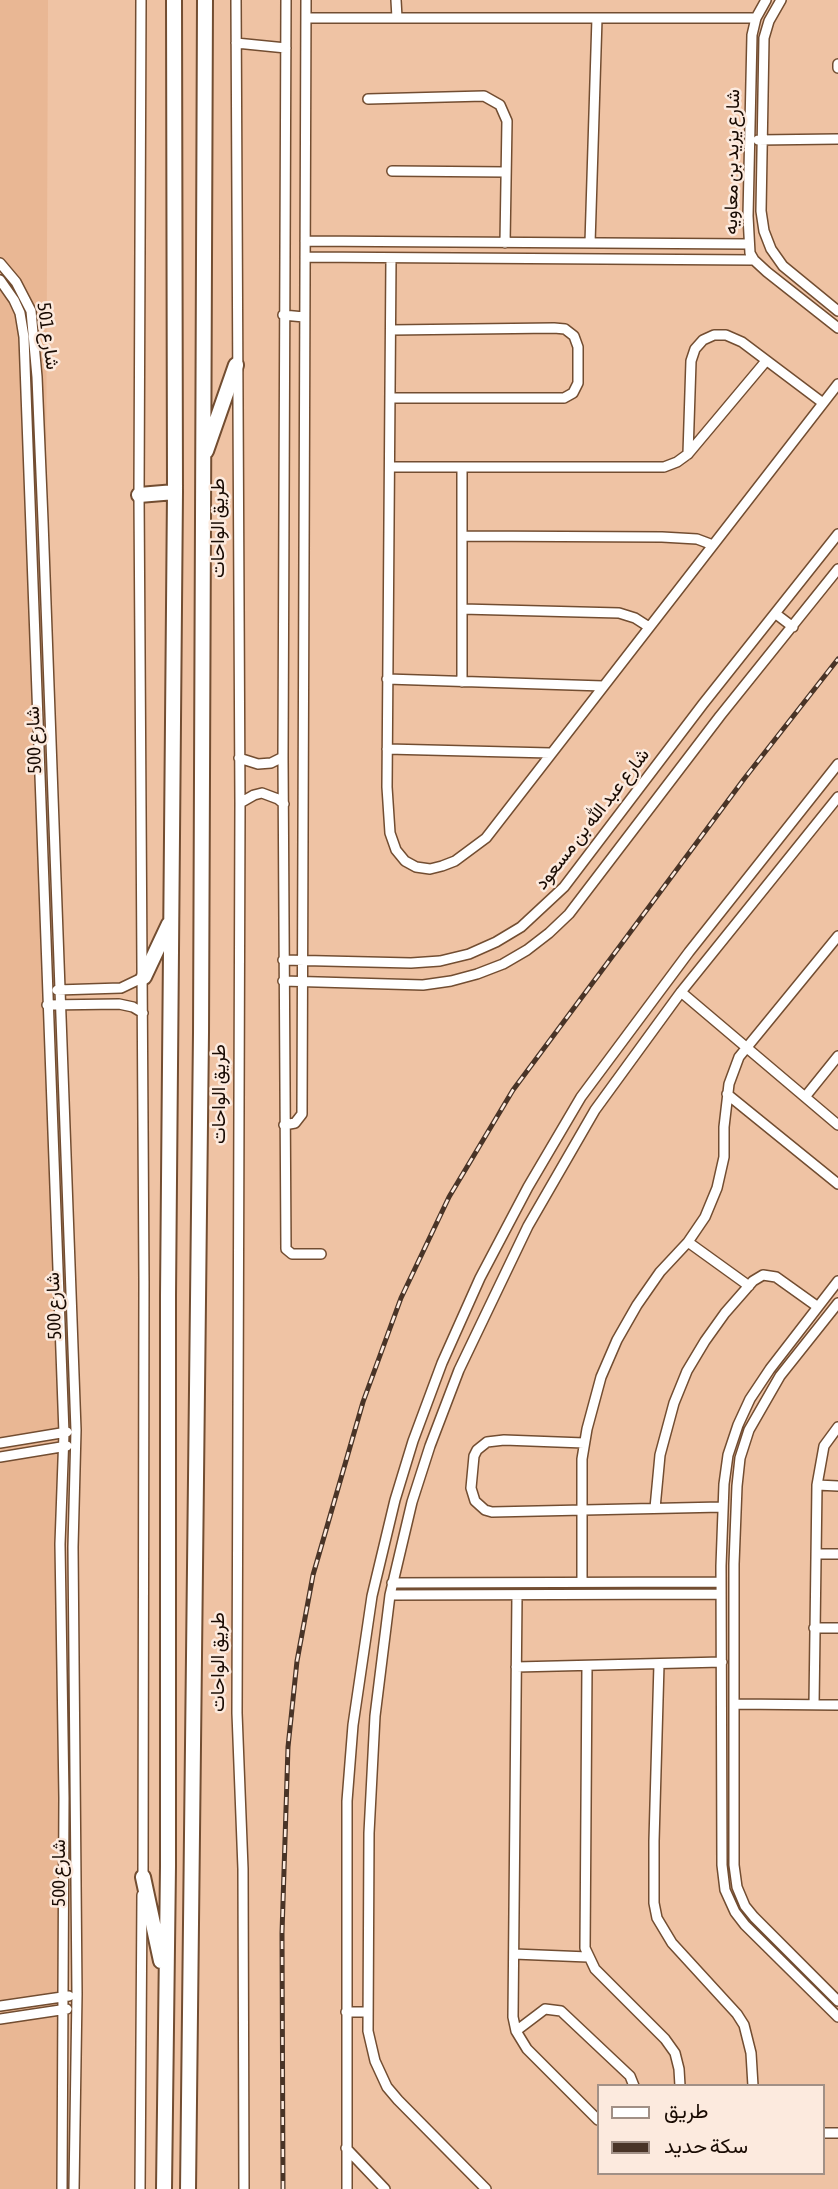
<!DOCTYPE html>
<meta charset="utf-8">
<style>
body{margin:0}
#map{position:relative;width:838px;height:2189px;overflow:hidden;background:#efc3a4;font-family:"Asap Condensed",Vazirmatn,sans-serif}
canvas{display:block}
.legend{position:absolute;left:597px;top:2084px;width:228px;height:91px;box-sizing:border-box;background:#fceade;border:2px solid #a19086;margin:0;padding:9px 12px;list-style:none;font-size:21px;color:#180a02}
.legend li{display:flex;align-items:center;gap:14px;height:35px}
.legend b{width:35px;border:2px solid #a19086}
</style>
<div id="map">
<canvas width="838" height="2189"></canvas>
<ul class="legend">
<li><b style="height:9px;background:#fff"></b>طريق</li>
<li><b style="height:9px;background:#493427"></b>سكة حديد</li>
</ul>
</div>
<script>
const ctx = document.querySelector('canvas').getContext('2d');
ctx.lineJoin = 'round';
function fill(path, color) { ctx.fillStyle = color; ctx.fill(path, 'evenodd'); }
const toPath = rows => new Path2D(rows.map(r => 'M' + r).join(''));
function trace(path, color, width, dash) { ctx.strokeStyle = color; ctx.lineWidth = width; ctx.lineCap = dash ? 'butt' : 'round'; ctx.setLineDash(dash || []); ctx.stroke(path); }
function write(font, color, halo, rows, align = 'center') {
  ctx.font = font + ' "Asap Condensed",Vazirmatn,sans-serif'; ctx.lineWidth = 5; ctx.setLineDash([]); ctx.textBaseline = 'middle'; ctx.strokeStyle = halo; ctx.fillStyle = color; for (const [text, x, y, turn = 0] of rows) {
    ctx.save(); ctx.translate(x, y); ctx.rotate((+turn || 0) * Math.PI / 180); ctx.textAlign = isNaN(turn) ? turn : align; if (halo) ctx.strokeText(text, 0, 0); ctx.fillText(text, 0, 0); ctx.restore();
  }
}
const built = toPath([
 [0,0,48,0,44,1010,60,1427,68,2189,0,2189]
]);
const minor = toPath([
 [141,0,139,495,144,1281,143,1881],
 [236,0,240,803,237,1713,243,1869,244,2189],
 [286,0,283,757,286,1249,292,1254,321,1254],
 [396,0,397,18],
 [766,0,756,18,752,35,748,216,750,253,754,260,767,272,838,328],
 [781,0,769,21,764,38,761,211,764,231,771,249,783,266,838,311],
 [306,18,756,18],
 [236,43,286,48],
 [838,64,838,68],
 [368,99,484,96,500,105,507,121,505,243],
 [758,140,838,139],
 [392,171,506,172],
 [305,241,749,244],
 [590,243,597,18],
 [305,257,754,260],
 [391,258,387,787,390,833,396,850,405,861,416,867,430,869,442,866,455,861,486,838,838,384],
 [0,263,16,282,31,311,37,377,43,521,76,1430,73,1547,77,1994,74,2189],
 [0,280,14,300,20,313,24,337,64,1433,60,1544,64,1798,62,2189],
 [283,315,304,317],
 [390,398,564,398,573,393,578,383,578,347,574,336,565,329,554,328,391,330],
 [688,454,691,361,695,349,703,340,714,335,726,335,742,342,823,403],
 [390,467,664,467,677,462,688,454,766,361],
 [462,536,662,537,697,539,713,545],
 [462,609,619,613,635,618,649,627],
 [776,614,793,627],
 [387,679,603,686],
 [462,682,462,468],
 [387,749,550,753],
 [239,758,258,764,271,763,283,757],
 [240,803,254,795,262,793,278,799,284,804],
 [283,960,411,963,440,961,469,954,496,942,521,927,564,887,703,704,838,534],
 [283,981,423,985,451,981,477,974,503,964,527,950,549,933,569,914,720,716,838,569],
 [57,990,121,988,144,977],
 [681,992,838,1125],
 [47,1005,119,1004,133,1007,143,1013],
 [727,1094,838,1184],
 [805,1097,838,1056],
 [284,1125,295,1123,302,1114,306,0],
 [688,1242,749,1286],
 [838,1281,770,1369,750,1399,738,1425,728,1455,724,1484,721,1566,722,1865,725,1890,735,1912,745,1925,838,2017],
 [838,1303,780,1376,749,1430,740,1458,737,1486,734,1564,734,1865,737,1887,745,1906,754,1917,838,2001],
 [0,1443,67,1432],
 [584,1443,504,1440,487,1442,477,1450,474,1456,471,1488,475,1501,485,1510,492,1512,722,1507],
 [0,1457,67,1446],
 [817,1485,838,1486],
 [655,1508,660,1455,674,1403,687,1371,705,1341,725,1313,753,1281,763,1275,776,1277,818,1307],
 [816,1554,838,1554],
 [582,1582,582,1459,587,1429,601,1377,617,1340,637,1305,660,1272,688,1242,705,1217,717,1188,724,1157,724,1127,729,1084,739,1057,838,936],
 [392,1583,721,1582],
 [390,1595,721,1594],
 [517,1595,513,2017,516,2031,527,2049,598,2120],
 [814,1628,838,1628],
 [659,1664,654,1841,654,1903,657,1918,672,1943,737,2014,744,2025,751,2053,753,2086],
 [587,1666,585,1948,595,1969,665,2039,675,2053,679,2069,680,2086],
 [516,1667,722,1662],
 [735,1704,838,1705],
 [814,1705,817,1485,824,1446,838,1427],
 [514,1954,588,1957],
 [0,2006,69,1996],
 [346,2012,367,2012],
 [0,2019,67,2009],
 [516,2031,545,2009,561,2011,630,2076,634,2086],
 [822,2133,838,2133],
 [346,2148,385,2189],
 [140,2189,142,1895],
 [347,2189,347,1801,353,1725,372,1596,395,1500,413,1441,442,1363,480,1278,528,1187,581,1097,689,952,838,764],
 [486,2189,398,2100,387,2087,375,2061,368,2031,369,1833,375,1716,390,1595,412,1502,430,1446,459,1370,528,1226,595,1110,681,992,838,797]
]);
const highway = toPath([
 [206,451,236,365],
 [139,495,175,492],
 [144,977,169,924],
 [143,1877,161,1961],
 [164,2189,168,1866,168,1295,175,492,174,0],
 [188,2189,201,1033,205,0]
]);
const rail = toPath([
 [283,2189,282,1933,288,1747,297,1661,313,1575,363,1402,401,1298,449,1197,513,1090,744,779,838,659]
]);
const streetNames = [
 ["شارع يزيد بن معاويه",732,162,-89],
 ["شارع 501",48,336,82],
 ["طريق الواحات",218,528,-90],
 ["شارع 500",34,740,-92],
 ["شارع عبد الله بن مسعود",592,819,-52],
 ["طريق الواحات",219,1094,-90],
 ["شارع 500",54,1306,-92],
 ["طريق الواحات",218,1662,-90],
 ["شارع 500",59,1873,-90]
];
fill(built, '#e9b794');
trace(minor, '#724d31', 12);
trace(highway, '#724d31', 18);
trace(minor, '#fff', 9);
trace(highway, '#fff', 14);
trace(rail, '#493427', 5);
trace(rail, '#fceade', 2.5, [8]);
write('19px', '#180a02', '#fceade', streetNames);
</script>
